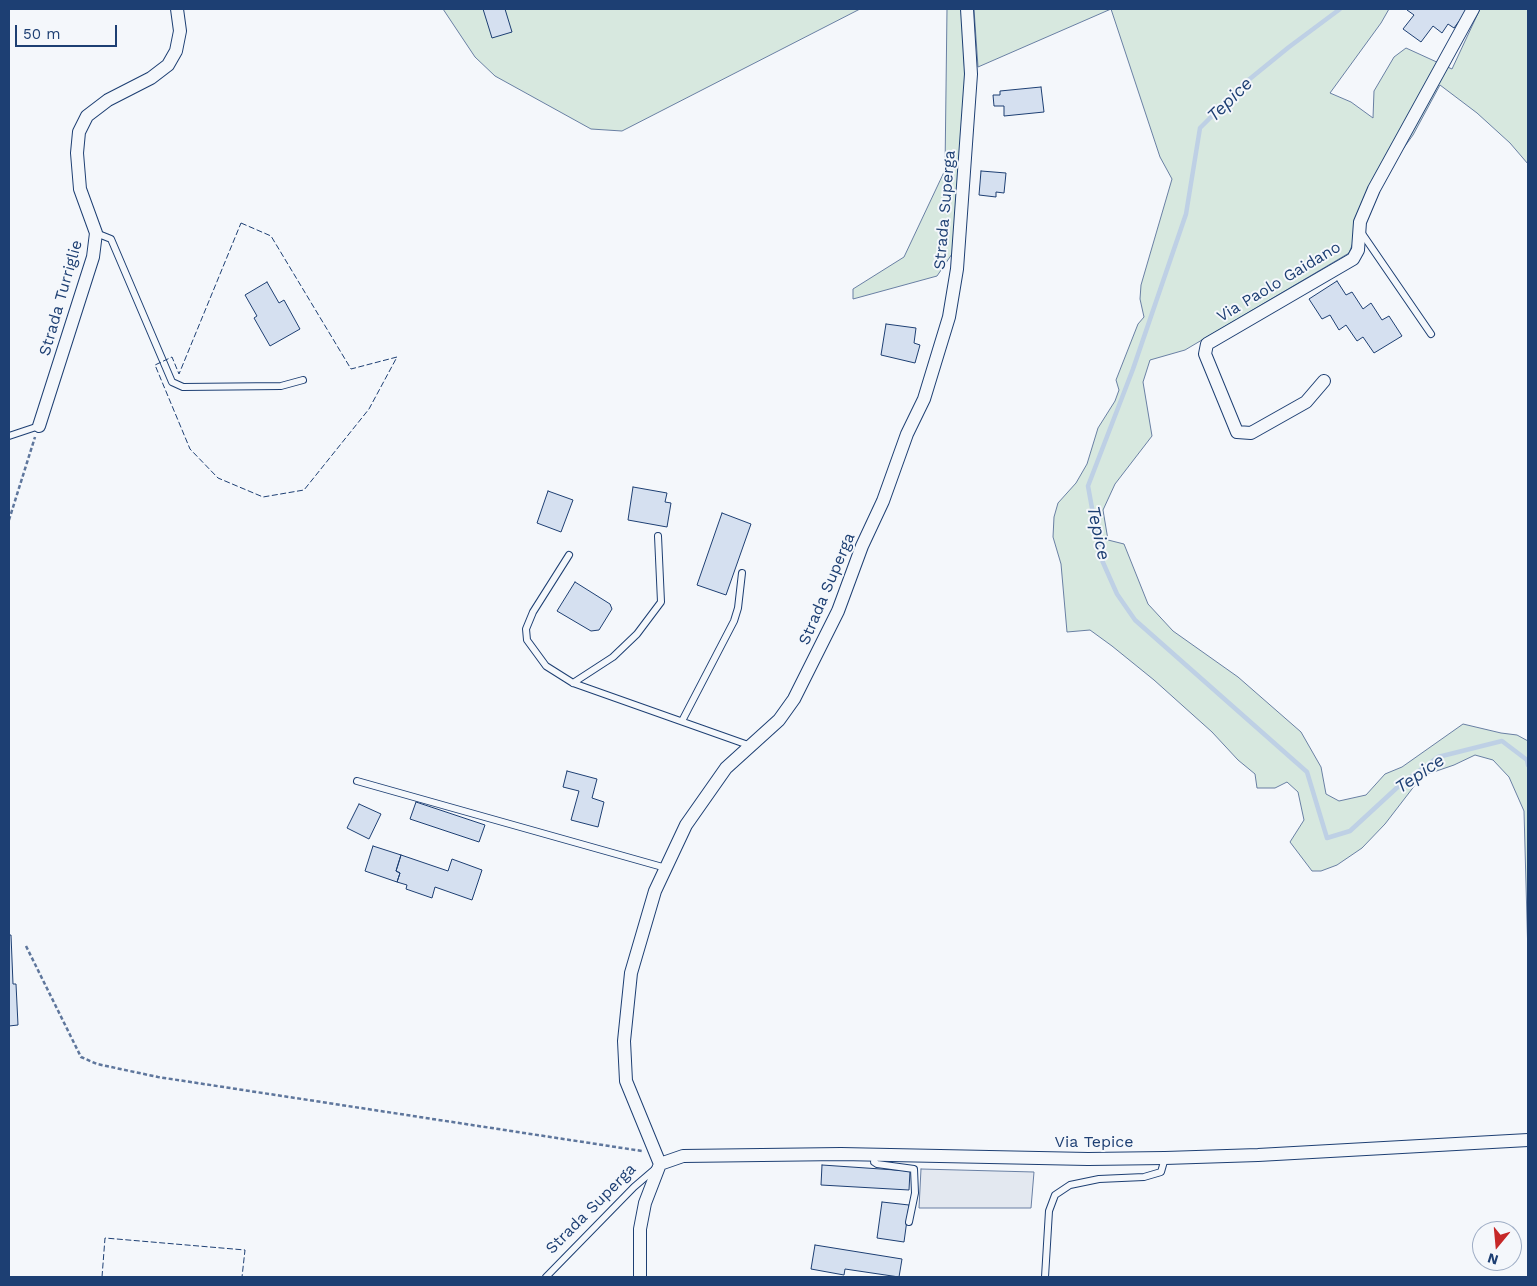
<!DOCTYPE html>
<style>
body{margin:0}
#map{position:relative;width:1537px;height:1286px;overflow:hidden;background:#f4f7fb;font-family:"Work Sans",sans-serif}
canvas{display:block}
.frame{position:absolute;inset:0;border:10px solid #1d3f73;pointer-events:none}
.north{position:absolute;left:1472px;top:1221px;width:50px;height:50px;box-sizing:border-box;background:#f4f7fb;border:1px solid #9eadc5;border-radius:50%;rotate:197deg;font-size:14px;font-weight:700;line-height:20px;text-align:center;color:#1d3f73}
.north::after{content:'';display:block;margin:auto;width:18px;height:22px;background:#c62828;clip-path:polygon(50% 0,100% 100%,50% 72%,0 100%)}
.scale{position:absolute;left:15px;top:25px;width:102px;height:22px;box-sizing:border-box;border:2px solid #1d3f73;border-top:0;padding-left:6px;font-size:15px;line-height:18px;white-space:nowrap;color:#1d3f73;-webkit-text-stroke:4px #f4f7fb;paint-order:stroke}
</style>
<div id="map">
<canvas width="1537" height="1286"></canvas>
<div class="frame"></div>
<div class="north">N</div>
<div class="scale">50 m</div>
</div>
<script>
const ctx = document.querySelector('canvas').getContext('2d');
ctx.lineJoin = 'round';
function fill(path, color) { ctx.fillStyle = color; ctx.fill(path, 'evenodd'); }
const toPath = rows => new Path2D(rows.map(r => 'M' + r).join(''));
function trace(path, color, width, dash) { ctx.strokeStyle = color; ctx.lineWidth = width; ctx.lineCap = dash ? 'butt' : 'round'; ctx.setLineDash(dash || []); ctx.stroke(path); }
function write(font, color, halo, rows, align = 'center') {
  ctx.font = font + ' "Work Sans",sans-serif'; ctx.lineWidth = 4; ctx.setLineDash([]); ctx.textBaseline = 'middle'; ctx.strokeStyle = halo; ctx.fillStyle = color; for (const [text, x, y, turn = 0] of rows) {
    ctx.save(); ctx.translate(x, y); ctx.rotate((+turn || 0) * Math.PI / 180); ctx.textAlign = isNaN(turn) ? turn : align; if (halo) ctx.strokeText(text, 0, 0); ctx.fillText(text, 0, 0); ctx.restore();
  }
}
const green = toPath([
 [443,9,860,9,622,131,591,129,495,76,475,57,443,9],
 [947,9,962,9,965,78,954,251,937,276,853,299,853,289,904,257,945,170,947,9],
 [974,9,1389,9,1381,23,1330,93,1351,102,1373,118,1374,91,1394,57,1406,48,1452,69,1480,9,1528,9,1528,164,1510,143,1477,113,1440,85,1413,135,1374,189,1349,253,1185,350,1150,360,1143,382,1152,436,1115,484,1103,510,1108,540,1124,544,1148,604,1173,631,1238,677,1301,732,1321,767,1326,794,1339,801,1366,795,1385,774,1402,767,1463,724,1501,733,1517,735,1528,741,1528,957,1524,811,1509,777,1493,760,1475,755,1454,765,1422,776,1385,824,1362,848,1337,865,1321,871,1312,871,1290,842,1304,820,1298,792,1287,782,1275,788,1257,788,1255,774,1238,760,1212,732,1154,680,1112,646,1090,630,1067,632,1061,564,1053,537,1054,517,1058,503,1076,483,1087,464,1098,428,1115,401,1119,390,1116,380,1138,324,1144,317,1140,299,1141,285,1172,179,1160,157,1111,9,978,67,974,9]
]);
const parking = toPath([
 [921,1169,1034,1172,1031,1208,919,1208,921,1169]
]);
const stream = toPath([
 [1340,9,1289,47,1246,82,1200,128,1186,214,1133,369,1088,486,1101,558,1117,594,1135,620,1307,772,1327,838,1350,831,1401,784,1438,757,1502,741,1527,760,1528,765]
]);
const building = toPath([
 [483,9,505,9,512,32,492,38,483,9],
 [1408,9,1468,9,1454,28,1448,24,1442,33,1433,26,1421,42,1403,29,1414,15,1407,10,1408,9],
 [1041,87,1044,112,1004,116,1004,106,994,106,993,95,1000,95,1000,91,1041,87],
 [981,171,1006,173,1004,193,996,192,996,197,979,195,981,171],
 [1337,281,1346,295,1352,292,1363,309,1371,303,1382,320,1389,316,1402,336,1374,353,1363,337,1357,341,1346,325,1339,330,1330,315,1322,319,1309,299,1337,281],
 [267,282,279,303,284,300,300,329,270,346,254,318,257,316,245,295,267,282],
 [886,324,916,328,914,343,920,345,915,363,881,355,886,324],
 [633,487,667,493,665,502,671,503,667,527,628,520,633,487],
 [548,491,573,500,561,532,537,523,548,491],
 [722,513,751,524,726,595,697,585,722,513],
 [575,582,610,604,612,609,599,630,591,631,557,611,575,582],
 [567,771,597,779,592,798,604,802,598,827,571,820,579,791,563,787,567,771],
 [416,802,485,825,479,842,410,819,416,802],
 [359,804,381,814,369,839,347,828,359,804],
 [373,846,401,855,396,871,400,873,397,882,365,871,373,846],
 [401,855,448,871,452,859,482,870,472,900,435,887,432,898,406,889,407,885,397,882,400,873,396,871,401,855],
 [9,935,11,935,13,984,16,984,18,1025,9,1026,9,935],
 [822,1165,910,1171,909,1190,821,1185,822,1165],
 [882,1202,909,1205,904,1242,877,1238,882,1202],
 [815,1245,902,1259,899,1277,845,1269,844,1275,811,1269,815,1245]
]);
const path = toPath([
 [9,520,35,437],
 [26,946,81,1057,97,1064,158,1077,642,1151]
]);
const service = toPath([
 [1361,232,1431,334],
 [96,233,111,239,172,382,183,387,281,386,303,380],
 [9,436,39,426],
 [569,555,533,612,526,629,527,640,546,666,573,683,751,746],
 [573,683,613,657,637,634,661,602,658,536],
 [682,721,734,621,738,608,742,573],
 [357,781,666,868],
 [875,1155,874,1162,877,1164,914,1169,915,1193,909,1222],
 [546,1277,634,1187,655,1169],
 [1045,1277,1049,1211,1055,1195,1070,1185,1099,1179,1144,1177,1161,1172,1165,1158]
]);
const minor = toPath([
 [1324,381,1306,402,1251,433,1237,432,1205,354,1207,344,1353,259,1358,250,1360,222,1374,189,1473,9],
 [39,426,93,257,96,233,80,189,77,153,79,132,87,116,108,100,151,78,168,65,176,51,180,31,177,9],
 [660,1164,683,1156,841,1154,1088,1159,1165,1158,1258,1155,1528,1140],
 [640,1277,640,1229,645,1203,660,1164,626,1081,624,1041,631,973,655,891,686,825,726,768,779,720,794,699,838,611,862,546,883,501,907,434,924,399,949,317,957,269,971,74,967,9]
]);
const fence = toPath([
 [241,223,271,236,351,369,397,357,369,409,304,490,263,497,218,478,190,449,155,365,172,357,179,374,241,223],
 [102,1277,105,1238,245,1250,242,1277]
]);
const streetNames = [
 ["Strada Superga",945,210,-85],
 ["Via Paolo Gaidano",1279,282,-31],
 ["Strada Turriglie",61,298,-74],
 ["Strada Superga",827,589,-67],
 ["Via Tepice",1094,1142],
 ["Strada Superga",591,1209,-45]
];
const waterNames = [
 ["Tepice",1230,100,-44],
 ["Tepice",1098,533,78],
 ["Tepice",1420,774,-34]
];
fill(green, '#d7e8df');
trace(green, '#687fa3', 1);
fill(parking, '#e3e8f0');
trace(parking, '#687fa3', 1);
trace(stream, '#bed0e5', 4.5);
fill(building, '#d5e0f0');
trace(building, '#1d3f73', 1);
trace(service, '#1d3f73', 8);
trace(minor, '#1d3f73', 14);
trace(path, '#5e769c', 2.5, [4, 2.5]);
trace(service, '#f4f7fb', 6);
trace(minor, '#f4f7fb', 12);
trace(fence, '#1d3f73', 1, [6, 2.5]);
write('16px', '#1d3f73', '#f4f7fb', streetNames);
write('italic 18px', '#1d3f73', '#f4f7fb', waterNames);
</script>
